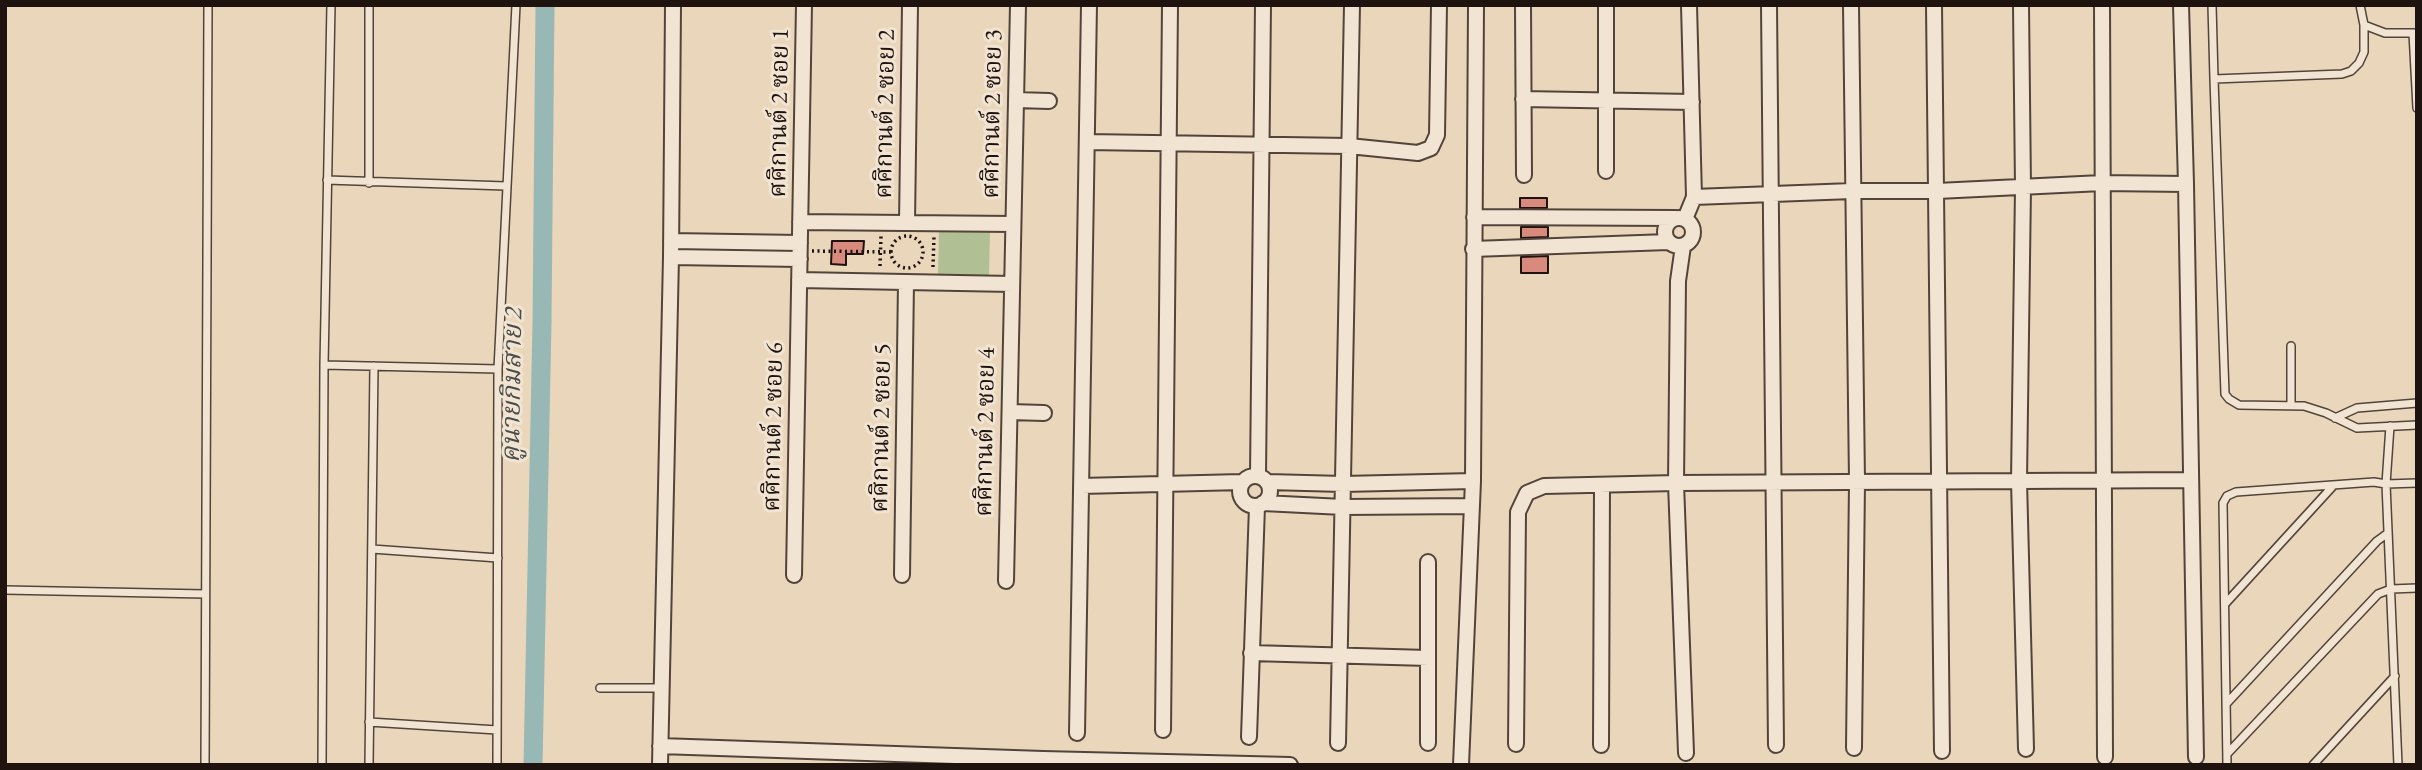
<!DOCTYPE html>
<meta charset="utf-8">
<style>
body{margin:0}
#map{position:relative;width:2422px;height:770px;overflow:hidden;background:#ead6ba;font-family:"EB Garamond",serif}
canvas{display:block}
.frame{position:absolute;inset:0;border:7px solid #1f130f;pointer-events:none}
</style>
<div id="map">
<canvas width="2422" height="770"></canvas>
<div class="frame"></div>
</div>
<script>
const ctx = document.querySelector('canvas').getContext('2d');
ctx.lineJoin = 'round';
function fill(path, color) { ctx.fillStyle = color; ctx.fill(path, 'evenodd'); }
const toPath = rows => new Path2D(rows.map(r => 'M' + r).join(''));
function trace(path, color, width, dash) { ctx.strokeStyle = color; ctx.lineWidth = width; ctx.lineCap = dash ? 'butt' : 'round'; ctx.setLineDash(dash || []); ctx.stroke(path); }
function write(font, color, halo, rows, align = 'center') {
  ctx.font = font + ' "EB Garamond","Noto Serif Thai",serif'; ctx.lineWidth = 6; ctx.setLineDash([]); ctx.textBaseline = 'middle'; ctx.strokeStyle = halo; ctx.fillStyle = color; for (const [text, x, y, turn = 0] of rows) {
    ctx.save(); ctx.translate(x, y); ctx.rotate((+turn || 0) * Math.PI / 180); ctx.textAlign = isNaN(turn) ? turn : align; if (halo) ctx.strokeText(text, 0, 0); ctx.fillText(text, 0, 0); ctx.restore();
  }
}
const green = toPath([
 [939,231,990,231,989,275,938,275]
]);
const canal = toPath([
 [533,765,542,321,545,5]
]);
const building = toPath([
 [1520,198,1547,198,1547,208,1520,208,1520,198],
 [1521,227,1548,227,1548,237,1521,238,1521,227],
 [832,241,864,241,863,254,846,254,846,265,831,264,832,241],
 [1548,256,1548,273,1521,273,1521,257,1548,256]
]);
const path = toPath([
 '891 252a16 16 0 1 1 32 0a16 16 0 1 1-32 0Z',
 [812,251,891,252],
 [880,266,881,236],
 [933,267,934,236]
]);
const lane = toPath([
 [2212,5,2214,79,2342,74,2351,71,2359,63,2364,52,2364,25,2360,5],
 [2364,25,2385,33,2414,33],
 [2413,33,2417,108],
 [2214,79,2225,394,2229,399,2239,405,2304,406,2326,413,2357,428,2417,425],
 [327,180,506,186],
 [369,183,369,5],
 [2291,346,2291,405],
 [324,365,498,369],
 [2335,418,2357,408,2417,403],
 [2390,426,2386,484,2417,483],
 [372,549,498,558],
 [5,590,205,594],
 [2225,604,2333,486],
 [600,688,662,688],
 [2227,703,2377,541,2388,533],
 [369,722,497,730],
 [2227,754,2378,594,2391,589,2417,588],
 [205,765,208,5],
 [322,765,324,365,331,5],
 [369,765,374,366],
 [497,765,498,369,516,5],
 [2227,765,2223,503,2227,496,2236,492,2374,482,2386,484,2398,765],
 [2313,765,2395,676]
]);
const street = toPath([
 [1523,5,1524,175],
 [1606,5,1606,171],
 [1769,5,1776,745],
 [1851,5,1857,482,1854,748],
 [1934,5,1942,751],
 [2021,5,2023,188,2019,481,2026,749],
 [2102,5,2105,757],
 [2181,5,2186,184],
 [1523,99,1692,102],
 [1016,100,1049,101],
 [1087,142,1349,146,1418,153,1431,148,1437,135,1439,5],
 [1694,197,1852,191,1937,191,2102,183,2186,184,2196,757],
 [1474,217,1675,218],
 '1665 232a14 14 0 1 1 28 0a14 14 0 1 1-28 0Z',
 [1685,219,1694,197,1689,5],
 [800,222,1013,224],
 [907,223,910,5],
 [671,241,800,243],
 [1683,246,1678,281,1676,483,1686,753],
 [1473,249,1668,242],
 [671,257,800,259],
 [799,280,1012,284],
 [1010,412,1044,413],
 [1258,475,1263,5],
 '1240 491a15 15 0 1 1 30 0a15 15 0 1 1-30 0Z',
 [1268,482,1343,484,1473,481],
 [1081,486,1242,482],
 [1263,503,1343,507,1472,506],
 [794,575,804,5],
 [902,575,906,282],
 [1006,581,1018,5],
 [1251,653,1428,658,1428,743],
 [1428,658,1428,562],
 [1163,730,1170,5],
 [1077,733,1089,5],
 [1249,737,1257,506],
 [1338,743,1352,5],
 [1516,744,1518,512,1527,493,1544,486,1676,483,2191,480],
 [1601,745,1602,485],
 [660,746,1043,759,1290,765],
 [660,765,671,257,673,5],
 [1461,765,1473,481,1476,5]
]);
const streetNames = [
 ["ศศิกานต์ 2 ซอย 1",780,113,-89],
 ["ศศิกานต์ 2 ซอย 2",886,114,-89],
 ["ศศิกานต์ 2 ซอย 3",993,114,-89],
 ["ศศิกานต์ 2 ซอย 6",774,427,-89],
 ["ศศิกานต์ 2 ซอย 5",882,428,-89],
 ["ศศิกานต์ 2 ซอย 4",986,432,-89]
];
const waterNames = [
 ["คูนายกิมสาย 2",513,385,-89]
];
fill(green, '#b1bf94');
trace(canal, '#98b8b5', 19);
fill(building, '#d88b7c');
trace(building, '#1f130f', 2);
trace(lane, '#52443a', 10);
trace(street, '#52443a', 18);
trace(path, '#1f130f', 3.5, [2, 3.5]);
trace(lane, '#f1e4d2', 7);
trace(street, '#f1e4d2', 14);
write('24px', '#1f130f', '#f1e4d2', streetNames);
write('italic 26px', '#494d49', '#f1e4d2', waterNames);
</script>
